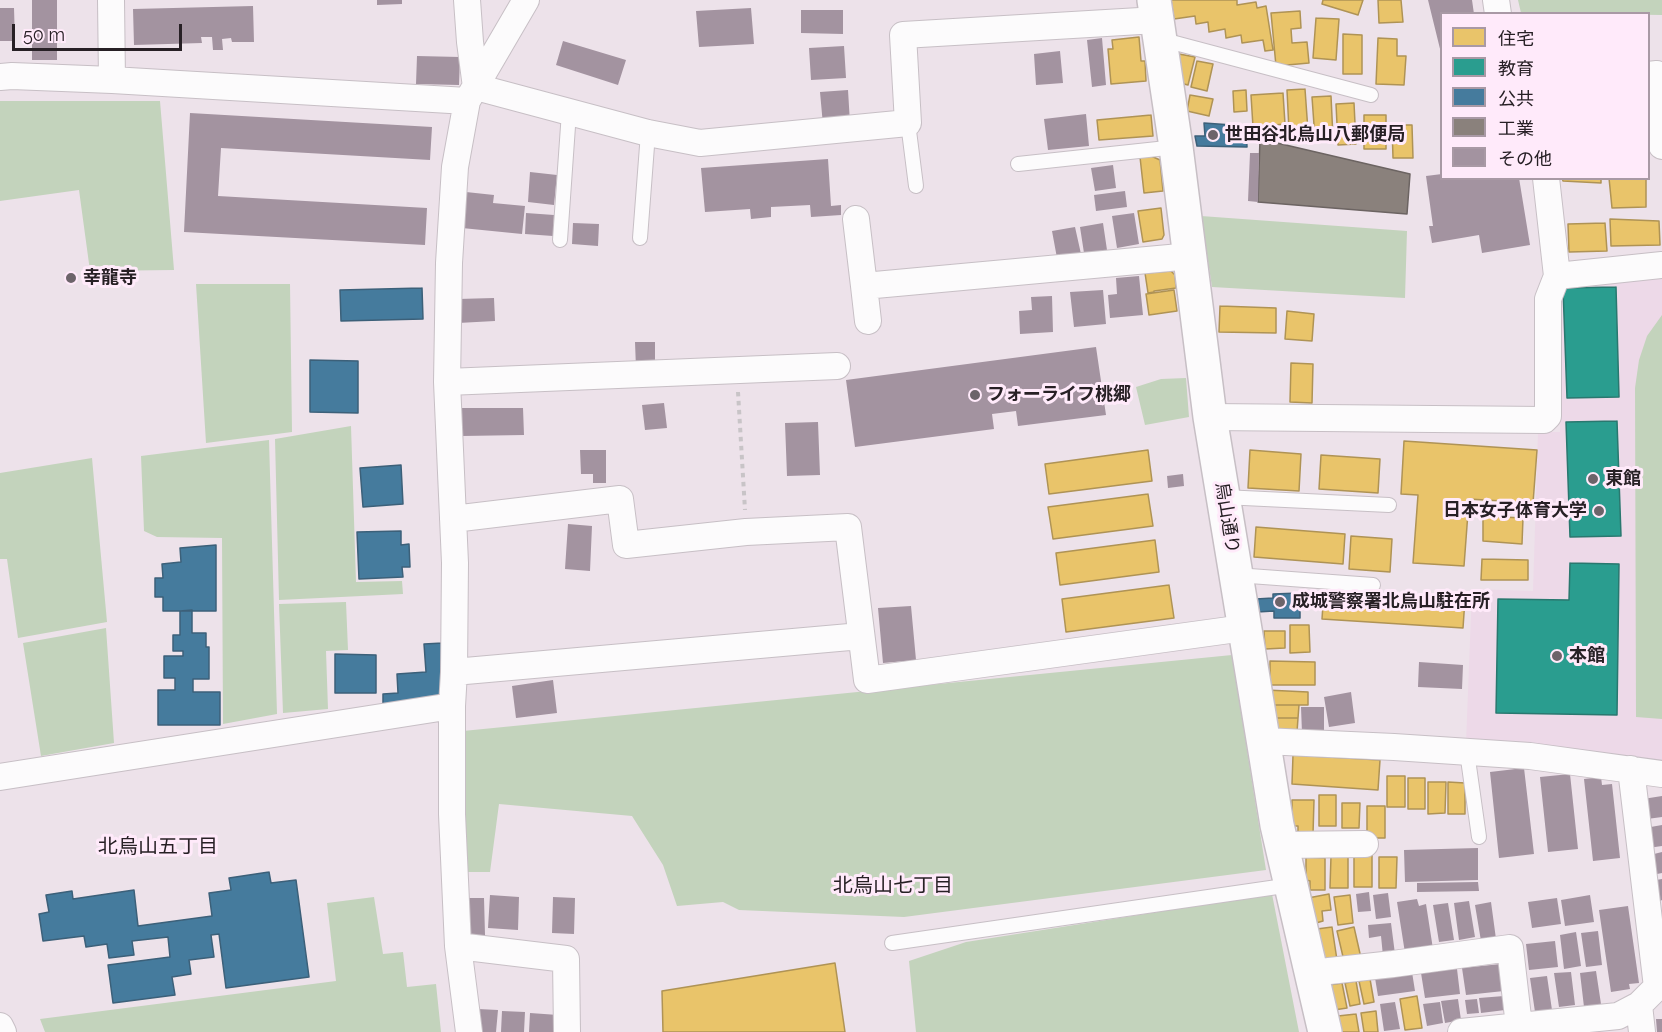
<!DOCTYPE html>
<meta charset="utf-8">
<style>
body{margin:0}
#map{position:relative;width:1662px;height:1032px;overflow:hidden;background:#ede2ea;font-family:Raleway,"Noto Sans JP",sans-serif}
canvas{display:block}
.legend{position:absolute;left:1440px;top:12px;width:210px;height:168px;box-sizing:border-box;background:#ffeafa;border:2px solid #a999a5;margin:0;padding:8px 10px;list-style:none;font-size:18px;color:#272025}
.legend li{display:flex;align-items:center;gap:12px;height:30px}
.legend b{width:30px;border:2px solid #a999a5}
.scale{position:absolute;left:12px;top:24px;width:170px;height:27px;box-sizing:border-box;border:3px solid #272025;border-top:0;padding-left:8px;font-size:18px;line-height:21px;white-space:nowrap;color:#272025;-webkit-text-stroke:4px #ffeafa;paint-order:stroke}
</style>
<div id="map">
<canvas width="1662" height="1032"></canvas>
<ul class="legend">
<li><b style="height:16px;background:#e9c46a"></b>住宅</li>
<li><b style="height:16px;background:#2a9d8f"></b>教育</li>
<li><b style="height:16px;background:#457b9d"></b>公共</li>
<li><b style="height:16px;background:#8a817c"></b>工業</li>
<li><b style="height:16px;background:#a393a0"></b>その他</li>
</ul>
<div class="scale">50 m</div>
</div>
<script>
const ctx = document.querySelector('canvas').getContext('2d');
ctx.lineJoin = 'round';
function fill(path, color) { ctx.fillStyle = color; ctx.fill(path, 'evenodd'); }
const toPath = rows => new Path2D(rows.map(r => 'M' + r).join(''));
function trace(path, color, width, dash) { ctx.strokeStyle = color; ctx.lineWidth = width; ctx.lineCap = dash ? 'butt' : 'round'; ctx.setLineDash(dash || []); ctx.stroke(path); }
function write(font, color, halo, rows, align = 'center') {
  ctx.font = font + ' Raleway,"Noto Sans JP",sans-serif'; ctx.lineWidth = 6; ctx.setLineDash([]); ctx.textBaseline = 'middle'; ctx.strokeStyle = halo; ctx.fillStyle = color; for (const [text, x, y, turn = 0] of rows) {
    ctx.save(); ctx.translate(x, y); ctx.rotate((+turn || 0) * Math.PI / 180); ctx.textAlign = isNaN(turn) ? turn : align; if (halo) ctx.strokeText(text, 0, 0); ctx.fillText(text, 0, 0); ctx.restore();
  }
}
const built = toPath([
 [1662,275,1662,768,1466,743,1472,589,1533,591,1538,432,1560,432,1560,298,1572,282]
]);
const green = toPath([
 [1518,0,1662,0,1662,15,1521,13],
 [0,101,160,101,174,270,90,271,79,190,0,201],
 [1201,216,1407,231,1405,298,1212,287],
 [196,284,290,284,292,432,206,443],
 [1662,315,1662,719,1636,717,1635,388,1639,360,1647,336],
 [1186,378,1189,417,1145,425,1136,387,1161,379],
 [351,426,356,582,402,581,403,594,279,600,275,439],
 [269,440,277,714,223,724,222,538,157,537,144,531,141,456],
 [92,458,107,622,18,638,7,559,0,559,0,473],
 [346,602,348,650,326,651,328,709,283,713,279,604],
 [106,628,114,743,41,756,23,643],
 [1232,655,1266,870,904,917,739,910,723,902,677,906,663,865,632,816,499,804,490,872,466,872,463,731],
 [1272,894,1299,1032,916,1032,909,961,966,942],
 [374,897,383,954,403,952,407,987,436,984,441,1032,45,1032,40,1019,336,981,327,903]
]);
const homes = toPath([
 [1171,0,1237,0,1237,5,1256,2,1257,8,1266,6,1273,50,1265,51,1263,40,1242,43,1241,35,1226,38,1225,29,1209,32,1208,22,1196,24,1195,16,1174,19,1171,0],
 [1323,0,1363,0,1358,15,1322,4,1323,0],
 [1378,0,1401,0,1403,22,1379,23,1378,0],
 [1300,11,1301,28,1291,29,1292,43,1307,42,1309,63,1276,66,1271,13,1300,11],
 [1316,18,1339,19,1336,60,1313,58,1316,18],
 [1343,34,1362,35,1362,74,1343,74,1343,34],
 [1139,37,1141,61,1145,61,1146,81,1111,84,1108,49,1113,49,1112,40,1139,37],
 [1378,38,1397,39,1397,56,1406,56,1404,85,1376,84,1378,38],
 [1179,54,1195,57,1188,85,1176,82,1176,68,1179,54],
 [1197,61,1213,64,1207,91,1191,87,1197,61],
 [1305,89,1308,131,1289,131,1287,90,1305,89],
 [1246,90,1247,111,1234,112,1233,91,1246,90],
 [1283,93,1285,124,1253,127,1251,95,1283,93],
 [1190,95,1213,99,1209,116,1187,111,1190,95],
 [1331,96,1333,138,1315,139,1312,97,1331,96],
 [1354,103,1356,144,1338,145,1336,104,1354,103],
 [1151,115,1153,136,1099,140,1097,120,1151,115],
 [1364,115,1386,115,1386,149,1364,149,1364,115],
 [1392,125,1412,125,1413,158,1393,158,1392,125],
 [1151,156,1160,160,1163,191,1144,193,1140,157,1151,156],
 [1562,178,1601,178,1601,183,1563,181,1562,178],
 [1609,178,1646,178,1646,207,1612,208,1609,178],
 [1161,208,1164,235,1162,239,1143,242,1138,211,1161,208],
 [1610,219,1659,221,1660,245,1611,246,1610,219],
 [1605,223,1607,251,1569,252,1568,224,1605,223],
 [1171,271,1175,275,1176,288,1154,291,1154,292,1148,293,1145,273,1171,271],
 [1174,290,1177,311,1149,315,1146,294,1174,290],
 [1220,306,1276,308,1276,333,1219,332,1220,306],
 [1287,311,1314,314,1312,341,1285,339,1287,311],
 [1291,363,1313,364,1312,403,1290,402,1291,363],
 [1404,441,1537,450,1533,503,1469,499,1464,566,1413,563,1418,495,1401,494,1404,441],
 [1148,450,1152,481,1049,494,1045,464,1148,450],
 [1250,450,1301,454,1299,491,1248,488,1250,450],
 [1321,455,1380,459,1378,493,1319,489,1321,455],
 [1148,494,1153,526,1053,539,1048,507,1148,494],
 [1483,516,1523,518,1522,544,1483,541,1483,516],
 [1256,527,1345,534,1343,564,1254,557,1256,527],
 [1351,536,1392,539,1390,572,1349,569,1351,536],
 [1155,540,1159,572,1060,585,1056,553,1155,540],
 [1482,559,1528,560,1528,580,1481,580,1482,559],
 [1169,585,1174,618,1066,632,1062,599,1169,585],
 [1324,590,1465,599,1463,628,1322,619,1324,590],
 [1290,625,1309,625,1310,652,1290,653,1290,625],
 [1264,631,1285,631,1285,648,1265,649,1264,631],
 [1270,661,1315,662,1315,685,1270,685,1270,661],
 [1266,690,1308,692,1308,705,1270,705,1266,690],
 [1270,705,1299,705,1298,718,1273,718,1270,705],
 [1273,718,1298,718,1297,732,1276,730,1273,718],
 [1293,755,1380,760,1378,790,1292,784,1293,755],
 [1387,776,1405,776,1405,807,1387,807,1387,776],
 [1408,778,1425,778,1425,809,1408,809,1408,778],
 [1428,782,1446,782,1445,813,1428,814,1428,782],
 [1448,782,1465,783,1465,814,1448,814,1448,782],
 [1319,795,1336,795,1336,826,1319,826,1319,795],
 [1292,800,1314,800,1313,834,1298,833,1298,826,1292,826,1292,800],
 [1342,803,1360,803,1359,828,1342,828,1342,803],
 [1367,806,1385,806,1385,838,1367,838,1367,806],
 [1354,855,1372,855,1372,887,1354,887,1354,855],
 [1331,856,1348,857,1348,888,1330,888,1331,856],
 [1306,857,1325,858,1325,890,1310,890,1310,881,1306,880,1306,857],
 [1379,857,1397,857,1396,888,1379,888,1379,857],
 [1329,894,1331,910,1322,911,1323,921,1316,923,1314,912,1311,912,1308,898,1329,894],
 [1350,895,1353,923,1338,925,1334,897,1350,895],
 [1332,927,1337,960,1321,962,1317,929,1332,927],
 [1354,927,1361,958,1344,961,1337,931,1354,927],
 [835,963,845,1032,663,1032,662,991,835,963],
 [1370,979,1374,1002,1364,1004,1359,981,1370,979],
 [1356,981,1360,1004,1350,1006,1345,983,1356,981],
 [1342,983,1347,1008,1334,1010,1329,985,1342,983],
 [1417,996,1422,1028,1405,1030,1400,999,1417,996],
 [1376,1011,1378,1032,1364,1032,1361,1013,1376,1011],
 [1356,1014,1359,1032,1340,1032,1338,1016,1356,1014]
]);
const schools = toPath([
 [1616,287,1619,397,1567,398,1563,288,1616,287],
 [1617,421,1621,536,1570,537,1566,422,1617,421],
 [1570,563,1619,564,1617,715,1496,713,1498,599,1569,600,1570,563]
]);
const public = toPath([
 [1204,123,1246,126,1247,147,1197,146,1195,136,1205,136,1204,123],
 [422,288,423,319,341,321,340,290,422,288],
 [310,360,358,361,358,413,310,412,310,360],
 [401,465,403,504,363,507,360,468,401,465],
 [401,531,401,545,409,544,410,567,402,567,403,577,359,579,357,532,401,531],
 [216,545,216,611,163,611,163,597,155,597,155,578,163,578,162,564,181,562,180,548,216,545],
 [1300,593,1300,618,1274,618,1274,611,1257,612,1256,599,1273,598,1273,594,1300,593],
 [192,610,192,633,206,633,206,647,209,647,209,679,193,679,193,692,220,692,220,725,158,725,158,690,175,690,175,678,164,678,164,656,183,656,183,651,173,651,173,635,180,635,180,611,192,610],
 [443,643,447,700,383,704,383,694,398,693,397,674,426,672,424,644,443,643],
 [335,654,376,655,376,693,335,693,335,654],
 [269,872,271,883,296,880,309,977,226,988,219,934,211,935,214,957,189,960,191,974,172,977,175,995,113,1003,108,965,170,957,168,937,132,941,134,955,109,958,107,944,86,947,84,936,43,941,39,914,49,912,46,895,72,891,73,899,134,890,138,926,212,916,209,893,231,890,229,878,269,872]
]);
const industry = toPath([
 [1260,139,1410,174,1407,214,1258,202,1260,139]
]);
const building = toPath([
 [32,0,57,0,57,60,32,60],
 [377,0,402,0,402,4,377,5],
 [1428,0,1472,0,1474,14,1442,14,1442,57],
 [253,6,254,42,232,42,231,38,222,39,223,50,213,50,212,37,201,37,202,43,134,45,133,9],
 [0,8,14,8,15,41,0,41],
 [751,8,754,44,699,47,696,11],
 [801,10,843,10,843,34,801,33],
 [1102,38,1106,85,1092,87,1087,40],
 [563,41,626,60,618,85,556,65],
 [844,46,846,78,811,80,809,48],
 [1060,51,1063,83,1036,85,1034,54],
 [417,56,460,57,459,85,416,84],
 [848,90,850,123,823,125,820,92],
 [190,113,432,127,430,160,221,148,218,196,427,208,425,245,184,232],
 [1086,114,1089,146,1048,150,1044,119],
 [1250,153,1259,153,1258,202,1248,201],
 [828,159,831,206,841,205,841,215,811,217,810,205,771,207,771,217,751,219,750,209,705,212,701,168],
 [1113,165,1116,188,1095,191,1091,168],
 [530,172,557,175,554,205,528,202],
 [1442,174,1442,178,1519,178,1530,245,1482,253,1479,235,1432,243,1429,226,1433,226,1426,176],
 [1125,191,1127,207,1096,211,1094,195],
 [466,192,494,195,493,203,525,206,522,234,462,228],
 [526,213,554,215,553,236,525,234],
 [1134,213,1139,244,1117,248,1112,216],
 [573,223,599,224,598,246,572,244],
 [1103,223,1107,250,1084,253,1080,227],
 [1075,227,1081,254,1057,258,1052,231],
 [1139,276,1143,315,1110,318,1108,295,1117,294,1116,278],
 [1103,290,1106,324,1074,327,1070,292],
 [1052,296,1053,332,1020,334,1019,311,1032,310,1031,297],
 [494,298,495,321,458,323,458,299],
 [635,342,655,342,655,368,636,368],
 [1096,347,1106,415,1018,426,1016,411,992,414,994,429,855,447,846,380],
 [664,403,667,428,645,430,642,405],
 [462,408,523,408,524,435,462,436],
 [818,422,820,475,787,476,785,423],
 [580,450,606,450,606,483,593,483,593,474,581,474],
 [1183,474,1184,486,1168,488,1167,476],
 [568,524,592,526,590,571,565,569],
 [911,606,916,660,883,663,878,608],
 [1419,662,1463,665,1462,689,1418,687],
 [553,680,557,713,516,718,512,686],
 [1351,692,1355,723,1329,727,1324,697],
 [1301,707,1324,707,1324,732,1302,733],
 [1524,768,1534,854,1499,858,1490,772],
 [1570,774,1578,849,1548,852,1540,777],
 [1601,777,1602,785,1612,784,1620,858,1593,861,1584,779],
 [1662,796,1662,817,1647,819,1643,799],
 [1662,825,1662,846,1648,848,1645,828],
 [1478,848,1478,880,1405,882,1404,850],
 [1662,852,1662,873,1657,874,1654,854],
 [1662,879,1662,900,1660,901,1656,880],
 [1478,882,1479,891,1417,892,1417,883],
 [1369,892,1371,911,1358,912,1356,894],
 [1388,893,1391,917,1376,919,1373,895],
 [490,895,519,897,518,930,488,928],
 [1590,895,1594,922,1565,926,1561,900],
 [553,897,575,898,574,934,552,933],
 [464,898,484,898,485,935,464,936],
 [1557,898,1561,924,1532,928,1528,902],
 [1417,899,1419,906,1426,904,1433,949,1405,953,1397,902],
 [1469,901,1475,937,1459,940,1454,903],
 [1491,902,1496,939,1481,941,1475,905],
 [1448,903,1454,940,1439,942,1433,905],
 [1628,906,1639,983,1629,984,1630,989,1611,992,1599,910],
 [1391,923,1395,954,1383,956,1381,936,1369,938,1368,925],
 [1598,931,1602,965,1586,967,1581,933],
 [1576,932,1581,966,1564,969,1560,935],
 [1555,941,1558,967,1529,970,1526,944],
 [1501,964,1504,991,1466,995,1462,968],
 [1457,969,1460,994,1425,998,1421,973],
 [1596,971,1601,1004,1584,1007,1580,973],
 [1412,972,1415,991,1378,996,1375,978],
 [1571,972,1575,1005,1559,1007,1554,973],
 [1547,976,1552,1010,1535,1012,1530,978],
 [1504,996,1505,1010,1481,1013,1479,998],
 [1458,999,1461,1020,1445,1023,1441,1001],
 [1477,999,1479,1013,1467,1014,1465,1000],
 [1395,1002,1400,1029,1384,1031,1380,1004],
 [1440,1002,1443,1023,1427,1026,1423,1004],
 [478,1009,498,1010,496,1032,477,1032],
 [502,1011,525,1012,524,1032,501,1032],
 [530,1013,558,1015,556,1032,529,1032],
 [1656,1019,1662,1019,1662,1032,1657,1032]
]);
const path = toPath([
 [738,392,745,510]
]);
const service = toPath([
 [1160,39,1371,95],
 [908,123,916,186],
 [1018,164,1176,147],
 [640,238,648,133],
 [560,240,569,112],
 [1223,497,1389,505],
 [1236,575,1373,585],
 [1467,752,1479,837],
 [892,943,1291,885]
]);
const minor = toPath([
 [111,0,112,80],
 [467,0,470,42,476,87,648,133,700,143,908,123,903,35,1157,20],
 [1496,0,1498,14],
 [1648,75,1657,74,1662,146],
 [0,77,12,76,112,80,467,101],
 [856,219,864,286],
 [1557,276,1662,265],
 [868,321,864,286,1191,256],
 [447,382,837,366],
 [1210,417,1544,420,1548,416,1548,299,1557,276,1546,178],
 [453,519,620,499,626,545,746,532,848,527,867,680,1244,628],
 [454,672,861,636],
 [1263,741,1394,747,1530,756,1662,774],
 [0,777,452,706],
 [1282,845,1365,844],
 [458,946,566,959,567,1032],
 [1311,973,1393,964,1510,948,1519,1026],
 [1639,1005,1642,1032],
 [0,1026,3,1032],
 [469,1032,458,946,452,814,452,706,454,672,455,563,447,382,449,263,455,167,467,101,526,0],
 [1461,1032,1618,1016,1639,1005,1657,987,1631,769]
]);
const tertiary = toPath([
 [1154,0,1176,147,1210,417,1266,757,1277,825,1325,1032]
]);
const markers = [
 [1213,135,6,"#6c646a"],
 [71,278,6,"#6c646a"],
 [975,395,6,"#6c646a"],
 [1593,479,6,"#6c646a"],
 [1599,511,6,"#6c646a"],
 [1280,602,6,"#6c646a"],
 [1557,656,6,"#6c646a"]
];
const poiNames = [
 ["世田谷北烏山八郵便局",1225,135],
 ["幸龍寺",83,278],
 ["フォーライフ桃郷",987,395],
 ["東館",1605,479],
 ["日本女子体育大学",1587,511,"right"],
 ["成城警察署北烏山駐在所",1292,602],
 ["本館",1569,656]
];
const streetNames = [
 ["烏山通り",1227,518,81]
];
const neighbourhoodNames = [
 ["北烏山五丁目",158,847],
 ["北烏山七丁目",893,886]
];
fill(built, '#edd9e8');
fill(green, '#c3d3bc');
fill(homes, '#e9c46a');
trace(homes, '#af9355', 1.5);
fill(schools, '#2a9d8f');
trace(schools, '#29786f', 1.5);
fill(public, '#457b9d');
trace(public, '#3c6079', 1.5);
fill(industry, '#8a817c');
trace(industry, '#6c6462', 1.5);
fill(building, '#a393a0');
trace(service, '#c7bfc5', 16);
trace(minor, '#c7bfc5', 28);
trace(tertiary, '#c7bfc5', 36);
trace(path, '#c8c4c7', 4, [4.5, 4.5]);
trace(service, '#fcfbfc', 14);
trace(minor, '#fcfbfc', 26);
trace(tertiary, '#fcfbfc', 33);
for (const [x, y, r, color] of markers) { const dot = new Path2D(); dot.arc(x, y, r, 0, 2 * Math.PI); ctx.fillStyle = color; ctx.fill(dot); trace(dot, '#ffeafa', 2); }
write('bold 18px', '#272025', '#ffeafa', poiNames, 'left');
write('18px', '#272025', '#ffeafa', streetNames);
write('20px', '#272025', '#ffeafa', neighbourhoodNames);
</script>
